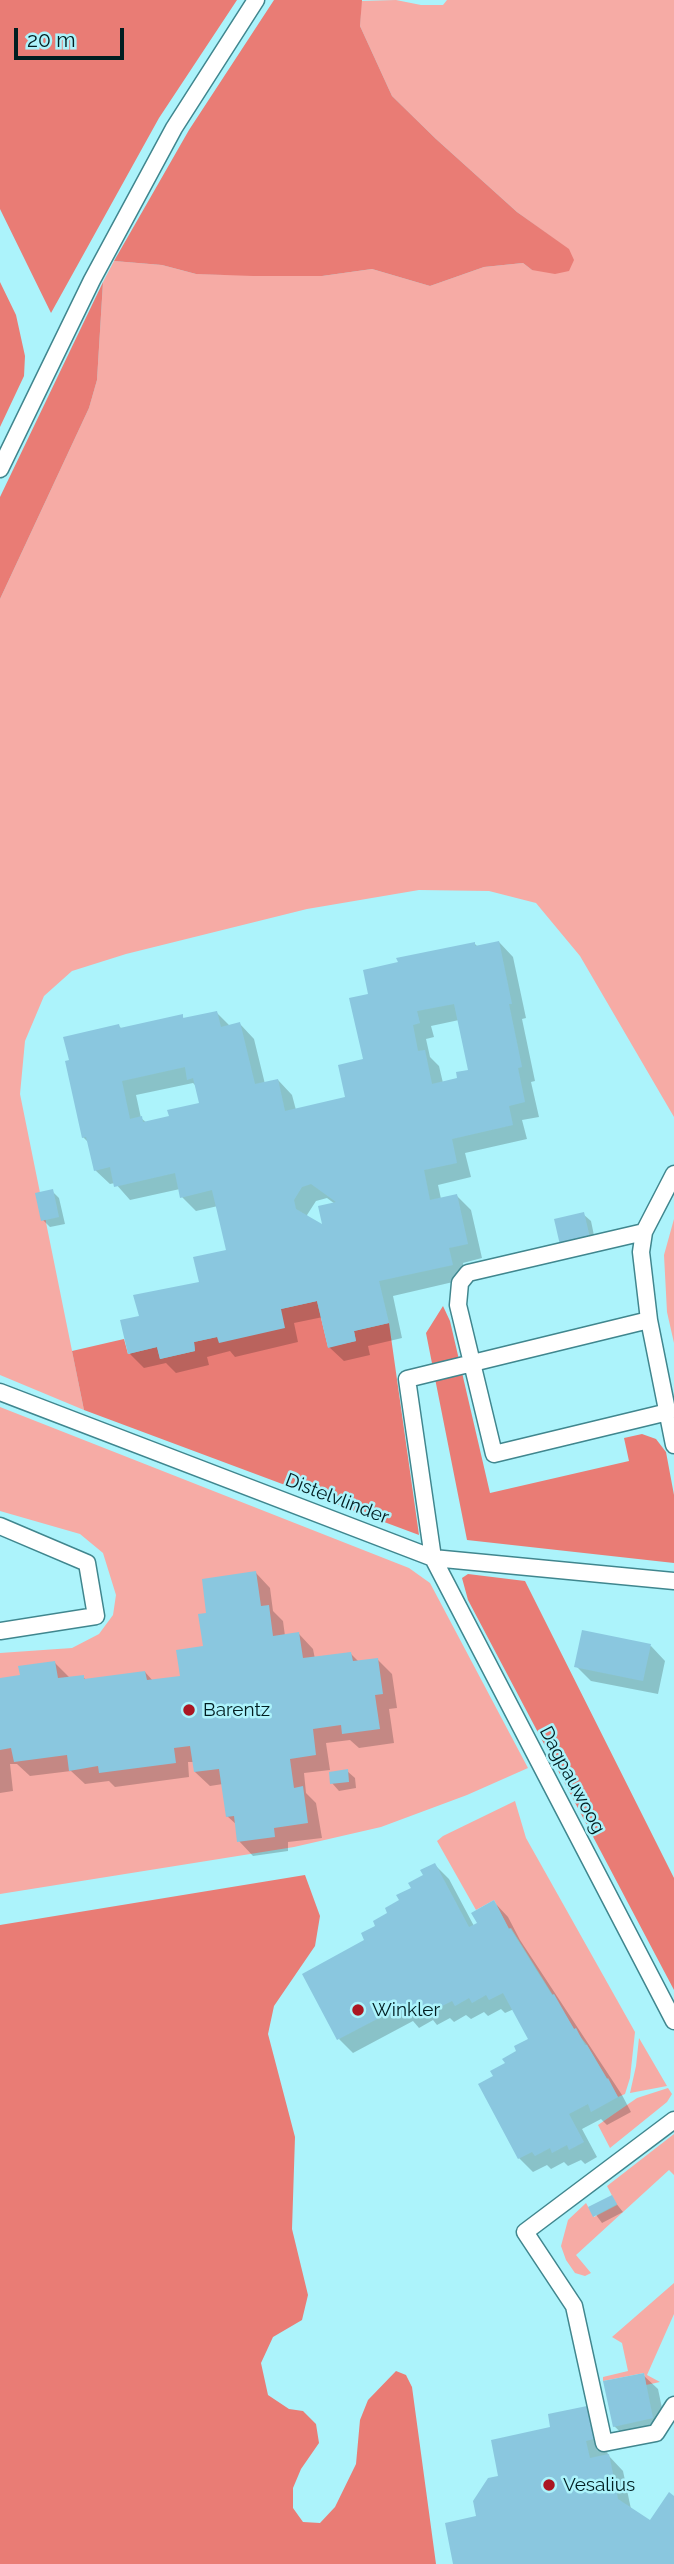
<!DOCTYPE html>
<style>
body{margin:0}
#map{position:relative;width:674px;height:2564px;overflow:hidden;background:#acf3fb;font-family:Raleway,sans-serif}
canvas{display:block}
.scale{position:absolute;left:14px;top:28px;width:110px;height:32px;box-sizing:border-box;border:4px solid #011e21;border-top:0;padding-left:9px;font-size:21px;line-height:24px;white-space:nowrap;color:#011e21;-webkit-text-stroke:5px #acf3fb;paint-order:stroke}
</style>
<div id="map">
<canvas width="674" height="2564"></canvas>
<div class="scale">20 m</div>
</div>
<script>
const ctx = document.querySelector('canvas').getContext('2d');
ctx.lineJoin = 'round';
function fill(path, color) { ctx.fillStyle = color; ctx.fill(path, 'evenodd'); }
const toPath = rows => new Path2D(rows.map(r => 'M' + r).join(''));
function trace(path, color, width, dash) { ctx.strokeStyle = color; ctx.lineWidth = width; ctx.lineCap = dash ? 'butt' : 'round'; ctx.setLineDash(dash || []); ctx.stroke(path); }
function write(font, color, halo, rows, align = 'center') {
  ctx.font = font + ' Raleway,sans-serif'; ctx.lineWidth = 5; ctx.setLineDash([]); ctx.textBaseline = 'middle'; ctx.strokeStyle = halo; ctx.fillStyle = color; for (const [text, x, y, turn = 0] of rows) {
    ctx.save(); ctx.translate(x, y); ctx.rotate((+turn || 0) * Math.PI / 180); ctx.textAlign = isNaN(turn) ? turn : align; if (halo) ctx.strokeText(text, 0, 0); ctx.fillText(text, 0, 0); ctx.restore();
  }
}
const green = toPath([
 [396,0,421,5,443,5,447,0,674,0,674,1117,580,956,536,903,489,891,419,890,307,909,126,954,72,971,44,996,25,1041,20,1094,84,1410,0,1375,0,599,89,408,97,380,103,282,114,261,162,265,196,274,322,276,372,269,430,286,484,267,523,263,532,270,568,249,517,212,436,139,392,96,360,26,361,1],
 [674,1219,674,1343,667,1312,664,1255],
 [0,1407,409,1568,430,1583,528,1768,467,1795,381,1827,294,1847,0,1894,0,1653,72,1648,99,1634,113,1615,116,1595,103,1553,80,1534,0,1511],
 [515,1801,526,1838,635,2032,630,2078,625,2094,618,2097,587,2045,574,2029,511,1928,509,1929,494,1900,476,1910,437,1841,443,1836],
 [639,2038,667,2086,630,2093,636,2066],
 [668,2088,672,2094,667,2102,610,2148,598,2125,637,2098],
 [674,2134,674,2175,669,2170,576,2255,591,2273,585,2276,575,2273,566,2260,561,2246,568,2220,586,2203,594,2217,617,2205,607,2186],
 [674,2283,674,2314,647,2375,660,2382,646,2385,644,2373,603,2381,603,2377,628,2371,622,2343,612,2337]
]);
const forest = toPath([
 [0,0,237,0,159,118,51,313,0,209],
 [274,0,362,0,360,26,392,96,436,139,517,212,569,249,574,260,569,271,555,274,532,270,523,263,484,267,430,286,372,269,322,276,253,276,196,274,162,265,114,261,189,130],
 [0,282,16,315,25,356,24,376,0,427],
 [103,282,97,380,89,408,0,599,0,497],
 [317,1301,328,1347,356,1341,354,1331,389,1323,419,1535,84,1410,72,1351,124,1339,128,1354,157,1347,160,1359,195,1351,194,1342,217,1337,281,1309],
 [443,1306,450,1321,490,1493,629,1461,624,1438,642,1434,656,1439,666,1452,674,1495,674,1563,467,1540,426,1333],
 [468,1574,525,1581,674,1878,674,1990,468,1600,462,1578],
 [305,1875,320,1916,315,1946,274,2006,268,2034,295,2137,292,2229,308,2295,302,2320,273,2337,261,2363,268,2395,289,2409,303,2411,316,2424,319,2443,301,2469,293,2488,293,2508,303,2522,320,2523,335,2507,356,2464,360,2420,368,2400,396,2371,406,2375,412,2387,436,2564,0,2564,0,1925]
]);
const shadow = toPath([
 [499,942,513,957,526,1018,522,1019,535,1081,531,1082,539,1117,522,1120,527,1139,465,1153,471,1177,438,1185,441,1199,457,1196,471,1210,482,1258,463,1263,466,1279,393,1296,402,1338,368,1346,370,1355,344,1361,329,1347,323,1317,294,1323,298,1342,235,1357,230,1351,207,1357,209,1365,176,1373,166,1363,144,1368,130,1354,141,1317,201,1283,228,1252,218,1206,196,1211,182,1197,180,1189,130,1200,115,1183,110,1184,95,1170,89,1143,83,1137,119,1026,122,1029,182,1016,185,1020,217,1013,230,1026,240,1024,254,1039,265,1084,278,1080,292,1095,296,1110,347,1098,365,1061,370,995,474,943,478,947],
 [459,1020,470,1071,459,1079,443,1083,439,1066,430,1057,426,1039,434,1037,431,1026],
 [193,1083,197,1087,201,1105,171,1118,147,1123,141,1118,136,1095],
 [327,1198,335,1204,325,1228,308,1218,307,1215,316,1201],
 [52,1191,59,1198,65,1224,50,1227,43,1220],
 [583,1214,591,1221,596,1245,569,1251],
 [256,1573,270,1588,273,1611,283,1621,285,1636,299,1634,313,1649,315,1659,351,1654,359,1662,378,1660,392,1674,397,1708,389,1709,394,1743,359,1748,350,1740,326,1743,330,1770,304,1773,306,1793,316,1803,322,1838,288,1842,288,1851,253,1856,239,1841,237,1825,227,1816,223,1784,210,1786,195,1772,194,1762,188,1762,189,1777,115,1787,109,1781,85,1784,71,1771,30,1776,17,1764,10,1764,13,1791,0,1793,0,1680,22,1677,55,1663,69,1677,83,1677,87,1681,145,1672,153,1681,182,1677,205,1647,208,1615],
 [651,1646,665,1661,658,1694,591,1681,576,1666],
 [347,1771,355,1778,356,1788,339,1791,332,1783],
 [435,1865,449,1879,474,1926,479,1924,494,1902,508,1917,520,1940,622,2095,631,2112,607,2125,601,2119,582,2129,597,2157,585,2164,581,2160,568,2166,564,2162,551,2169,547,2165,533,2172,519,2158,495,2077,530,2039,514,2009,505,2013,501,2009,488,2016,484,2012,471,2019,466,2015,454,2022,450,2018,437,2025,433,2020,419,2028,413,2021,353,2053,339,2039,367,1941],
 [611,2197,623,2212,602,2223,591,2208],
 [643,2375,658,2389,667,2432,629,2440,614,2426],
 [586,2408,601,2423,608,2455,623,2471,631,2509,651,2522,674,2498,674,2564,455,2564,501,2478,552,2428]
]);
const building = toPath([
 [499,941,512,1004,509,1004,522,1067,518,1068,525,1102,509,1106,513,1125,452,1139,457,1163,424,1170,430,1200,457,1194,468,1244,449,1248,453,1265,379,1281,389,1323,354,1331,356,1341,328,1348,317,1301,281,1309,285,1328,219,1343,217,1337,194,1342,195,1351,160,1359,157,1347,128,1354,120,1320,139,1316,133,1295,199,1282,193,1257,226,1250,212,1190,180,1198,175,1173,114,1187,110,1167,94,1171,86,1137,82,1138,65,1061,69,1060,63,1037,119,1024,120,1028,183,1014,183,1018,217,1011,221,1027,240,1022,255,1084,278,1079,285,1111,345,1097,338,1065,363,1059,349,998,368,994,363,970,398,962,396,958,475,942,475,946],
 [454,1004,468,1070,456,1072,457,1078,432,1084,425,1050,418,1051,413,1025,420,1023,417,1011],
 [185,1067,187,1080,193,1078,199,1103,167,1110,169,1116,143,1122,142,1116,130,1119,122,1081],
 [311,1184,336,1202,318,1206,322,1224,296,1209,294,1200,302,1187],
 [53,1189,59,1217,41,1221,35,1193],
 [584,1212,590,1238,560,1245,554,1219],
 [256,1571,261,1606,269,1605,273,1636,299,1632,303,1658,351,1652,353,1661,378,1658,383,1694,375,1695,380,1729,342,1734,341,1725,313,1729,316,1755,290,1759,294,1788,303,1786,308,1823,274,1828,275,1837,237,1842,234,1816,226,1817,219,1769,194,1772,190,1746,174,1748,176,1763,99,1773,98,1766,69,1771,67,1755,14,1762,11,1748,0,1750,0,1678,20,1675,18,1666,55,1661,58,1678,84,1675,84,1679,145,1671,147,1680,180,1676,176,1650,203,1646,198,1614,206,1613,202,1579],
 [582,1630,651,1644,643,1681,574,1667],
 [348,1769,349,1782,330,1784,329,1772],
 [435,1863,469,1927,477,1923,471,1913,494,1900,509,1929,510,1928,552,1995,554,1994,574,2029,576,2028,585,2045,587,2045,607,2079,608,2078,618,2097,591,2112,588,2104,569,2114,584,2142,569,2150,567,2145,552,2153,550,2148,535,2156,532,2152,518,2159,478,2084,493,2076,490,2071,505,2063,502,2059,516,2051,514,2046,528,2039,503,1993,489,2000,486,1995,472,2003,469,1998,455,2006,452,2001,438,2008,435,2004,421,2011,418,2006,403,2014,400,2007,337,2040,302,1974,364,1940,361,1933,375,1926,373,1921,387,1913,385,1908,399,1900,396,1895,411,1888,408,1883,423,1875,420,1870],
 [612,2195,617,2204,593,2217,588,2207],
 [644,2373,653,2418,613,2427,603,2381],
 [587,2406,594,2439,586,2441,590,2458,609,2454,618,2499,650,2520,669,2492,674,2496,674,2564,453,2564,445,2523,476,2516,473,2501,488,2478,498,2476,491,2440,550,2427,548,2414]
]);
const lane = toPath([
 [0,469,92,280,174,128,256,0],
 [674,1174,644,1232,641,1252,649,1320,674,1445],
 [644,1232,468,1273,460,1283,458,1305,494,1454,668,1412],
 [649,1320,407,1379,433,1558,674,2021],
 [0,1392,433,1558,674,1581],
 [0,1526,87,1563,96,1616,0,1631],
 [674,2120,525,2232,574,2306,604,2443,656,2433,674,2405]
]);
const markers = [
 [189,1710,7,"#ab1722"],
 [358,2010,7,"#ab1722"],
 [549,2485,7,"#ab1722"]
];
const streetNames = [
 ["Distelvlinder",337,1499,21],
 ["Dagpauwoog",572,1780,62]
];
const poiNames = [
 ["Barentz",203,1710],
 ["Winkler",372,2010],
 ["Vesalius",563,2485]
];
fill(green, '#f6aba5');
fill(forest, '#e97c75');
fill(shadow, '#0003');
fill(building, '#8ac7df');
trace(lane, '#40868e', 19);
trace(lane, '#fff', 16);
for (const [x, y, r, color] of markers) { const dot = new Path2D(); dot.arc(x, y, r, 0, 2 * Math.PI); ctx.fillStyle = color; ctx.fill(dot); trace(dot, '#acf3fb', 2.5); }
write('19px', '#011e21', '#acf3fb', streetNames);
write('19px', '#011e21', '#acf3fb', poiNames, 'left');
</script>
